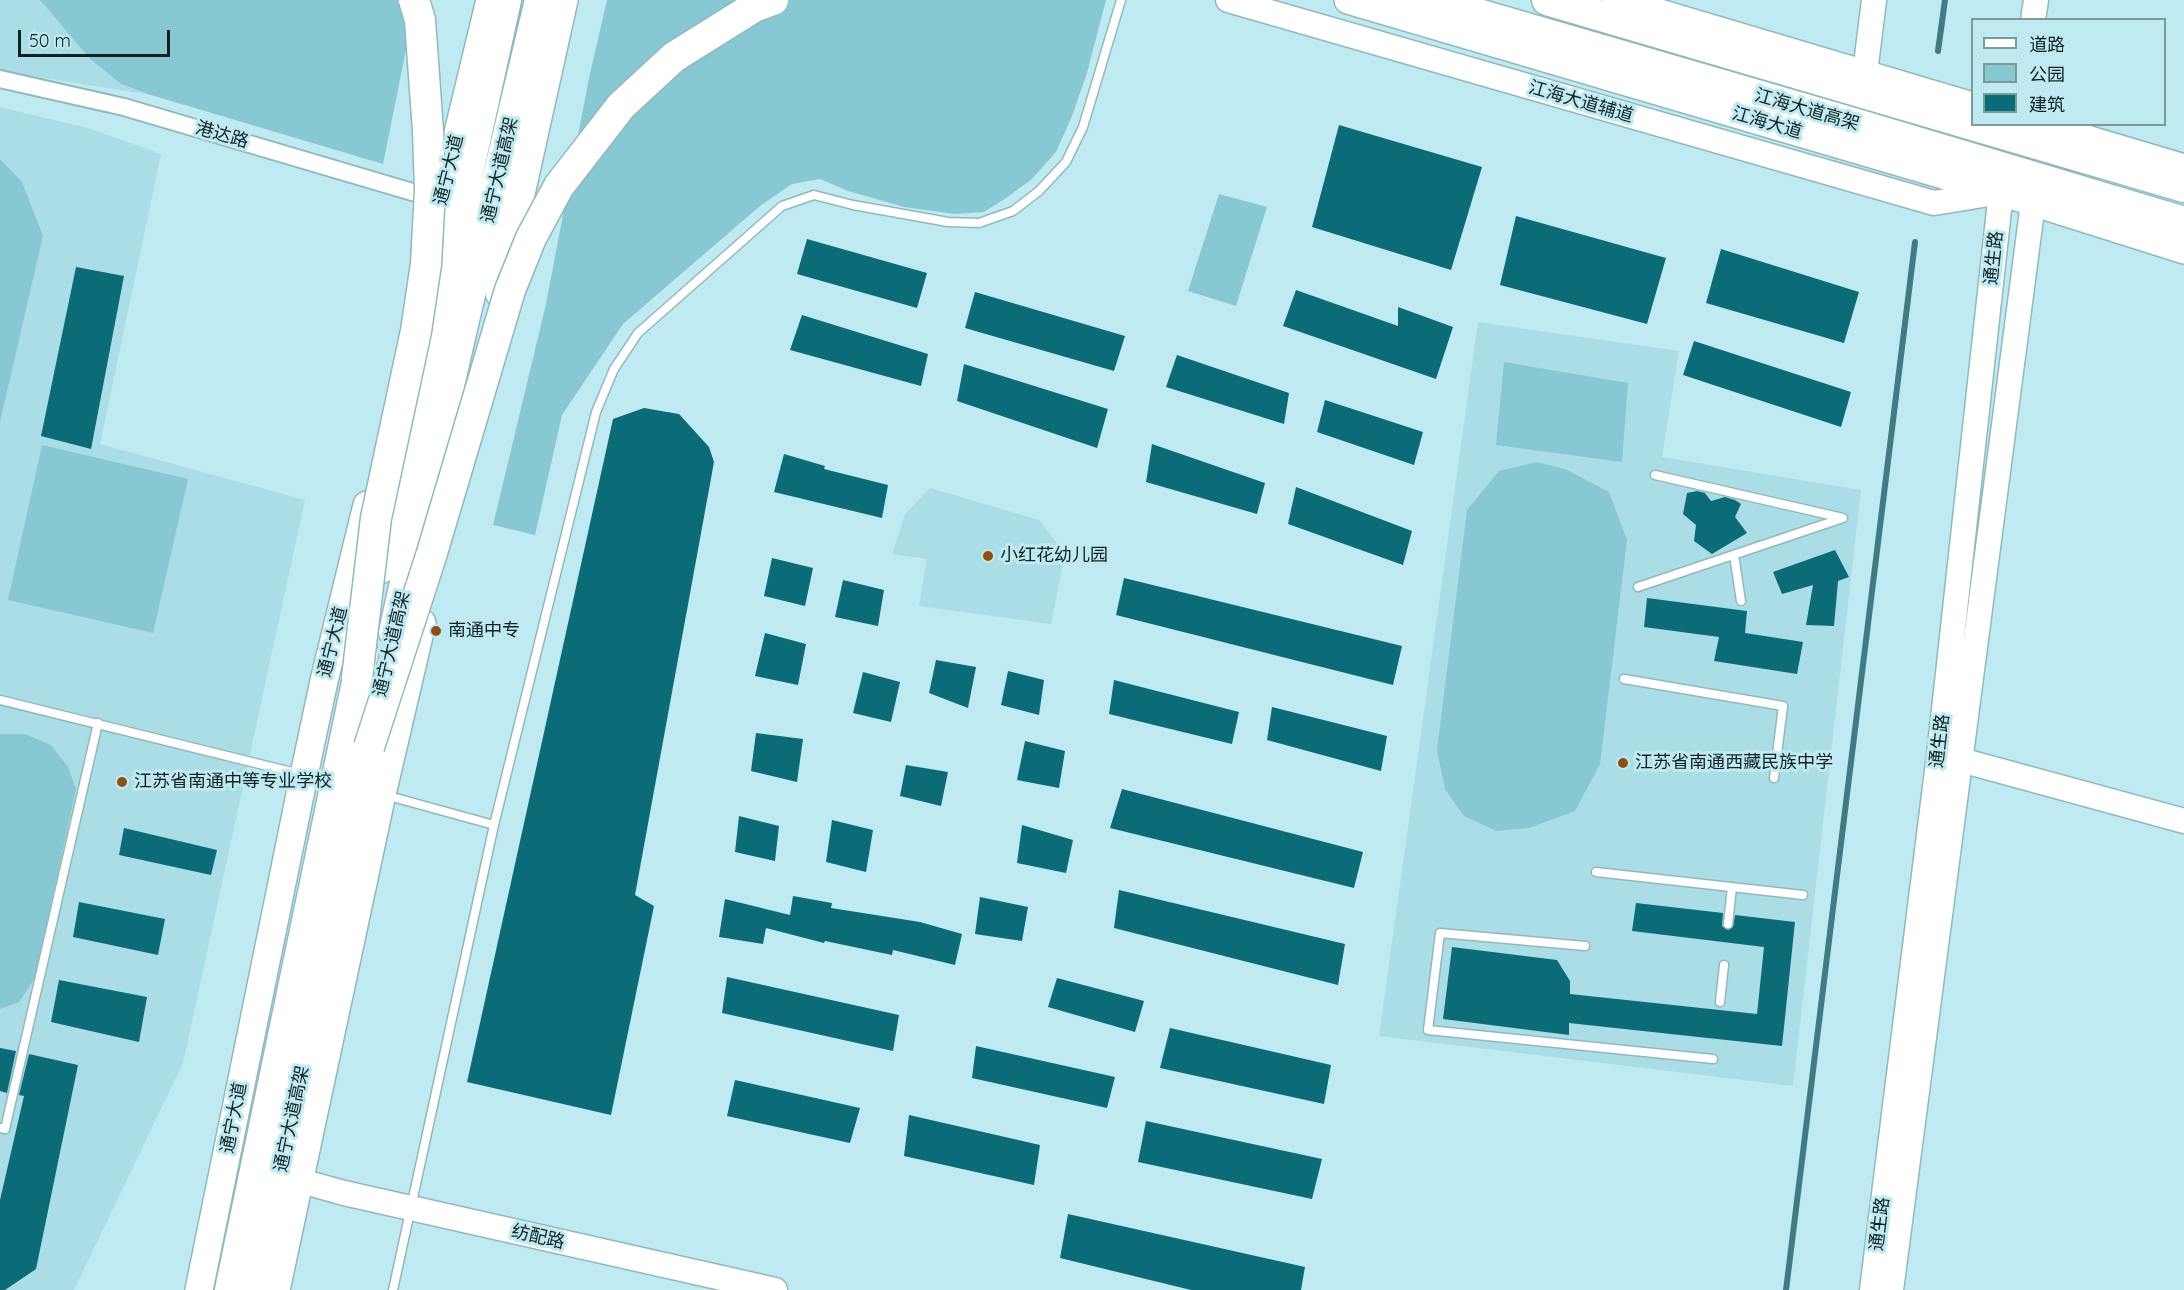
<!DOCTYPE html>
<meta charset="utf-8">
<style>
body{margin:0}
#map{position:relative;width:2184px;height:1290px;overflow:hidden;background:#c0eaf1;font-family:Quicksand,"Noto Sans SC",sans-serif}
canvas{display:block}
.legend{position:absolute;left:1971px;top:18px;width:195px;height:108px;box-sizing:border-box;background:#c0eaf1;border:2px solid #7a9a9f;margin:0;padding:8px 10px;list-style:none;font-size:18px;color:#112124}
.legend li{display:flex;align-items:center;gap:12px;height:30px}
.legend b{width:30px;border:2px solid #7a9a9f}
.scale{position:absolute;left:18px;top:30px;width:152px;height:27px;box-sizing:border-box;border:3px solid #112124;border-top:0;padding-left:8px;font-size:18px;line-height:21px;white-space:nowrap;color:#112124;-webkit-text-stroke:4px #c0eaf1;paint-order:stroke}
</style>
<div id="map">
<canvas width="2184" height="1290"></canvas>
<ul class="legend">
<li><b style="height:8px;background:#fff"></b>道路</li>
<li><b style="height:16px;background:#88c8d3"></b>公园</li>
<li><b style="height:16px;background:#0b6b76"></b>建筑</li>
</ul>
<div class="scale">50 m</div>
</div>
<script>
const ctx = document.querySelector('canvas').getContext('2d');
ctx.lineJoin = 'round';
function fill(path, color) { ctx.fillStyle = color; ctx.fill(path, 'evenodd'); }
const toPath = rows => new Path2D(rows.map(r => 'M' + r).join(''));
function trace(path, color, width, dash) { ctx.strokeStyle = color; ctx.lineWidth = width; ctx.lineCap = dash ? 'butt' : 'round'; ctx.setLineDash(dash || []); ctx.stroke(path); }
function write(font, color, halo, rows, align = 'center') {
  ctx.font = font + ' Quicksand,"Noto Sans SC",sans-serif'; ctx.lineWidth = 6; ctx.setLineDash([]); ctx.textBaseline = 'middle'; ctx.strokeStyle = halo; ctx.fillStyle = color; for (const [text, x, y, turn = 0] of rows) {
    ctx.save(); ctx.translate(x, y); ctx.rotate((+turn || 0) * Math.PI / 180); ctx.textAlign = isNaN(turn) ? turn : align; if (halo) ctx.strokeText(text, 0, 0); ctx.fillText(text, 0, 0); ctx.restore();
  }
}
const built = toPath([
 [0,0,40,0,90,59,121,84,151,95,0,71],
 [0,107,91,129,161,154,100,444,305,500,183,1063,74,1290,0,1290],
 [1478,322,1679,351,1662,457,1861,490,1793,1086,1379,1036],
 [930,488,1039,520,1065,554,1051,624,919,606,927,559,892,554,905,514]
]);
const green = toPath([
 [40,0,416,0,383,164,151,95,121,84,90,59],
 [607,0,1106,0,1087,73,1072,116,1056,152,1032,179,1006,198,984,212,955,214,904,207,848,191,820,179,792,184,760,206,623,324,562,415,535,535,493,525,546,304,589,78],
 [0,159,22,182,43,236,0,422],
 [1219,194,1267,207,1236,306,1188,291],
 [1504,362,1628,383,1622,462,1496,445],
 [42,445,188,479,153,633,8,600],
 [1537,462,1565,469,1609,492,1627,540,1600,764,1575,811,1529,828,1497,831,1464,816,1445,789,1437,750,1467,510,1499,471],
 [0,734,25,734,51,745,68,767,76,789,35,978,19,1002,0,1009]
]);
const stream = toPath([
 [1938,51,1945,0],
 [1786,1290,1915,242]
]);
const building = toPath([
 [1339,125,1482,167,1451,270,1312,227],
 [1516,216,1666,258,1647,324,1500,285],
 [807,239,927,273,917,308,797,274],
 [1721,249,1859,292,1844,343,1706,303],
 [76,267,124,276,91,449,41,436],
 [1296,290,1398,326,1398,307,1453,327,1436,379,1283,326],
 [975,292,1125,336,1114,371,965,328],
 [802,315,928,354,921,386,790,350],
 [1694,341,1851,392,1841,427,1683,375],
 [1177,355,1289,393,1284,424,1166,387],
 [964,364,1108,409,1097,448,957,401],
 [1325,400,1423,432,1414,465,1317,432],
 [644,408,679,414,709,447,714,462,635,895,654,906,611,1115,467,1082,613,419],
 [1152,444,1265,483,1257,514,1146,482],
 [784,454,825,466,824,469,888,485,882,518,774,492],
 [1296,487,1412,531,1403,565,1288,524],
 [1697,491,1705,493,1711,501,1725,497,1735,500,1741,504,1735,517,1747,533,1712,554,1694,541,1696,525,1683,514,1687,493],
 [1835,550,1849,577,1838,581,1834,626,1806,625,1813,585,1782,594,1773,572],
 [772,558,813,568,805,606,764,596],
 [1124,578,1402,646,1393,685,1116,615],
 [843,580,884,590,878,626,835,617],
 [1647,598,1747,611,1745,633,1803,642,1797,674,1714,661,1719,637,1644,627],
 [765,633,806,644,798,685,755,676],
 [936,660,976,667,968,708,929,693],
 [1008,671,1044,680,1039,715,1001,705],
 [863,672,900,682,891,722,853,713],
 [1114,680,1239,712,1232,744,1109,714],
 [1272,707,1387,736,1381,771,1267,740],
 [756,733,803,739,797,782,751,771],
 [1025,741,1065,751,1059,788,1017,780],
 [906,765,948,772,941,806,900,796],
 [1122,789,1363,852,1354,888,1110,828],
 [739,816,779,826,775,861,735,852],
 [832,820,873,830,866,872,826,862],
 [1022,825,1073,840,1066,873,1017,863],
 [124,828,217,850,211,875,119,855],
 [1119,890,1345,944,1338,985,1114,928],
 [793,896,832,903,831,908,920,922,962,934,955,965,893,950,892,955,825,941,824,943,766,928,763,944,719,937,725,899,790,915],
 [980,897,1028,907,1022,941,975,934],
 [79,902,165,919,158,955,73,937],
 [1636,903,1723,913,1722,926,1728,930,1733,927,1735,915,1795,922,1782,1046,1569,1023,1569,1035,1443,1019,1452,947,1557,960,1570,981,1570,994,1757,1014,1764,947,1632,931],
 [727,977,899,1015,893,1051,722,1013],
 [1057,978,1144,1001,1135,1032,1048,1007],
 [59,980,147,997,139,1042,51,1022],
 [1170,1028,1331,1065,1324,1104,1160,1068],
 [976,1046,1115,1077,1107,1108,972,1078],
 [0,1048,16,1051,7,1093,0,1091],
 [29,1054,78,1065,36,1269,5,1290,0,1290,0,1200,24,1096,19,1095],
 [735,1080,860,1108,850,1143,727,1116],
 [909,1115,1040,1145,1034,1185,904,1156],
 [1146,1121,1322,1159,1312,1199,1138,1162],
 [1068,1214,1305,1267,1301,1290,1191,1290,1060,1258]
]);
const lane = toPath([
 [1734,555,1741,601],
 [1638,587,1843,518,1655,475],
 [1624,679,1783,706,1774,778],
 [0,700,300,774],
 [385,795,494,825],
 [1596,872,1803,895],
 [1728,924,1732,887],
 [1585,946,1440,933,1428,1030,1713,1059],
 [1720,1002,1724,965],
 [0,1128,5,1129,98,723],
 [393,1290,494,825,596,412,614,369,638,333,782,206,814,195,853,205,948,222,979,223,1013,211,1039,191,1066,162,1083,127,1121,0]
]);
const street = toPath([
 [0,79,124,107,436,199]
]);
const secondary = toPath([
 [1228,0,1934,203,2001,192,1939,755,1872,1290],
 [2033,20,2036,0],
 [1865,73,1874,0],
 [1946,756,2184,821],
 [301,1181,344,1193,775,1290],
 [1891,1290,2033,203]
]);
const primary = toPath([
 [1348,0,2001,192,2184,250],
 [1616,0,1972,106],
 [2036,124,2184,168],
 [437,220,490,0],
 [499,293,564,0],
 [199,1290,304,775,324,681,367,505],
 [276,1290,382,794,422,623]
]);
const highway = toPath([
 [1381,0,1451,19],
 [1430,0,1853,123,2184,222],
 [1547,0,2184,187],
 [381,568,506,0],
 [394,632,460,337,540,0],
 [230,1290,363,653],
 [256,1290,374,723]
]);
const highwayBridge = toPath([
 [357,678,376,518,416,331,426,264,430,190,428,131,420,20,414,0],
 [369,747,431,556,510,290,531,238,559,186,621,106,674,57,754,7,773,0]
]);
const markers = [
 [988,556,6,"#8d4f14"],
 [436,631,6,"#8d4f14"],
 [1623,763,6,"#8d4f14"],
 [122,782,6,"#8d4f14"]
];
const streetNames = [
 ["江海大道辅道",1581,102,16],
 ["江海大道高架",1807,110,16],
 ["江海大道",1767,123,16],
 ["港达路",222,135,16],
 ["通宁大道",449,170,-76],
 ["通宁大道高架",500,170,-77],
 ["通生路",1994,258,-84],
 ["通宁大道",333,642,-76],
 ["通宁大道高架",392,644,-77],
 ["通生路",1940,741,-83],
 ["通宁大道",234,1118,-79],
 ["通宁大道高架",292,1119,-78],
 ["通生路",1880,1224,-83],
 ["纺配路",538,1237,13]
];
const poiNames = [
 ["小红花幼儿园",1000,556],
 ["南通中专",448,631],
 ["江苏省南通西藏民族中学",1635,763],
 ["江苏省南通中等专业学校",134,782]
];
fill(built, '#aadde6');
fill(green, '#88c8d3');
trace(stream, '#3e7b84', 6);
fill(building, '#0b6b76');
trace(lane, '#8fb9bf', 11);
trace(street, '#8fb9bf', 20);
trace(secondary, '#8fb9bf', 27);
trace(primary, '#8fb9bf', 30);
trace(highway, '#8fb9bf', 33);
trace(lane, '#fff', 8);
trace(street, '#fff', 16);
trace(secondary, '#fff', 24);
trace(primary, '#fff', 27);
trace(highway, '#fff', 30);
trace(highwayBridge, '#8fb9bf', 33, []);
trace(highwayBridge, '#fff', 30);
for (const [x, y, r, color] of markers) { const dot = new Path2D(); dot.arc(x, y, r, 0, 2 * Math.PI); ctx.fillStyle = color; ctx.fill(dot); trace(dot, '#c0eaf1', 2); }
write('18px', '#112124', '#c0eaf1', streetNames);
write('18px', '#112124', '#c0eaf1', poiNames, 'left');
</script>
